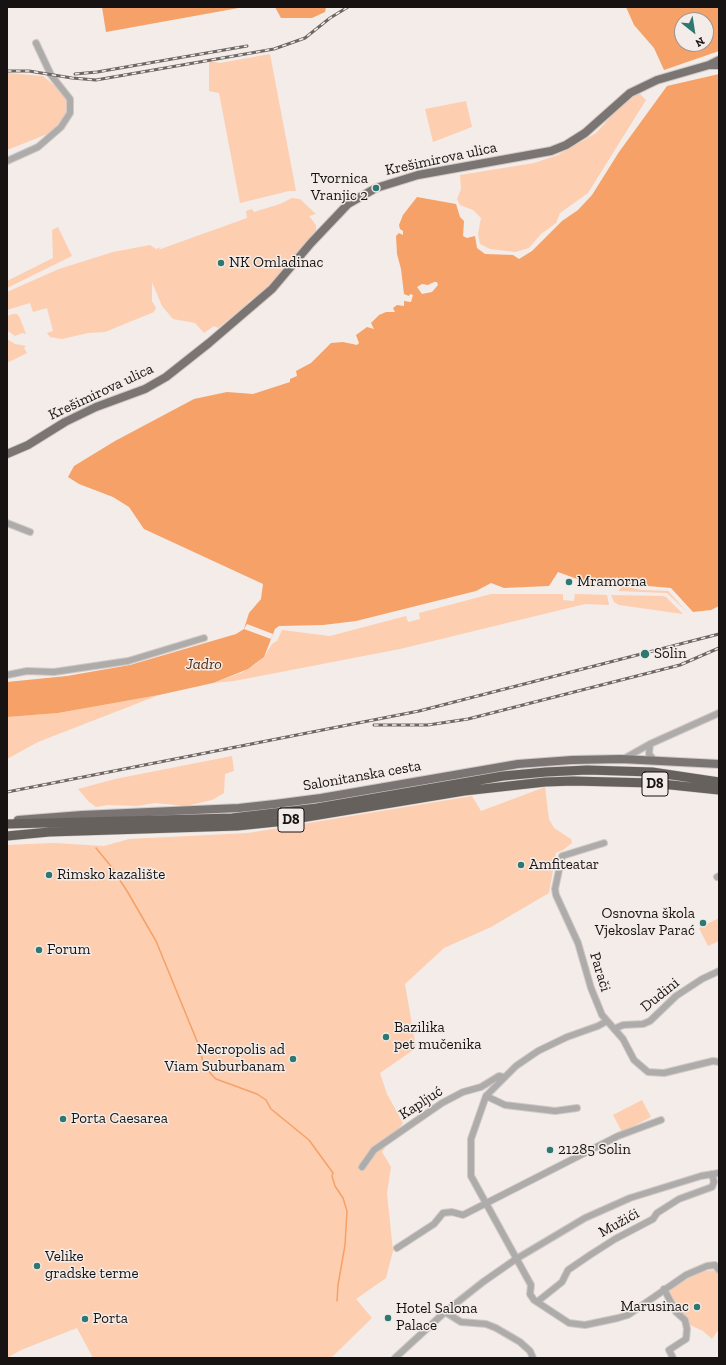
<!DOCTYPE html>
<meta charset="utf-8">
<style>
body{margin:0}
#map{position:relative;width:726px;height:1365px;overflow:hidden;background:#f3ece8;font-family:"Zilla Slab",serif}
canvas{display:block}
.frame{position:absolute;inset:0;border:8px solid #161312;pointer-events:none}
.north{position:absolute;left:674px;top:12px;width:40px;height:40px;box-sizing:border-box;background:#f3ece8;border:1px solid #9b9592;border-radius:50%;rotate:150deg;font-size:11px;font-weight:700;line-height:16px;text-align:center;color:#161312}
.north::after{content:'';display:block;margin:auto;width:14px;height:18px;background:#2f7771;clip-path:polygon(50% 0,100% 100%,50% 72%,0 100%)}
</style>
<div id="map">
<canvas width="726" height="1365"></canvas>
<div class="frame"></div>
<div class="north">N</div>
</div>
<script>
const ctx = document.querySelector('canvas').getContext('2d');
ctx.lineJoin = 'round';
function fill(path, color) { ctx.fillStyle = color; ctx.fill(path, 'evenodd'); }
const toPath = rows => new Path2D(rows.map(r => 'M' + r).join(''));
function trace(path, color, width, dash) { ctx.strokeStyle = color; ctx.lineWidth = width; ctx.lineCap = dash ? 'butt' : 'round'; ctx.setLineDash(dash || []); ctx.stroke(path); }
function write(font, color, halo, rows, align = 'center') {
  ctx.font = font + ' "Zilla Slab",serif'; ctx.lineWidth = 3; ctx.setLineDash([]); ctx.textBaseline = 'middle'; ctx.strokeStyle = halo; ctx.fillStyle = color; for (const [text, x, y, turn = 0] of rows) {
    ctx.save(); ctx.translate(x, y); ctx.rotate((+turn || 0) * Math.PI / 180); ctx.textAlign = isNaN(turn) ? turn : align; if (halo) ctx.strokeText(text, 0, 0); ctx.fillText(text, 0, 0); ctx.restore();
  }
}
const green = toPath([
 [270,54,296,191,289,191,240,203,219,93,209,91,209,61,220,63],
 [7,73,43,76,60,90,67,101,68,111,63,119,50,133,7,150],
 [637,91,646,100,588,193,560,213,556,223,541,234,529,248,515,252,490,249,480,244,478,234,481,218,473,210,460,205,457,199,461,189,460,175,534,163,558,155,596,133,622,104],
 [466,101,472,127,433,142,425,109],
 [292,198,300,199,316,214,309,216,316,225,316,233,268,290,246,303,252,301,218,328,214,326,204,333,195,323,173,319,162,306,152,282,152,301,156,308,154,312,105,332,88,333,62,339,50,337,47,333,53,331,47,308,33,312,30,303,7,310,7,292,59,269,113,252,150,245,156,249,161,247,158,250,247,218,246,211,252,209,254,212,280,204],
 [58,227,72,256,7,288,7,281,53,258,52,230],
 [13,314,17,314,20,318,26,334,22,333,15,336,8,331,7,316],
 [7,339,15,344,26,346,24,348,27,353,7,363],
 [623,586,641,590,668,591,687,612,667,593,618,591],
 [491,594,563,594,563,600,574,601,575,594,607,595,609,605,585,604,400,649,234,681,213,683,243,672,257,663,264,657,272,644,277,641,282,630,330,636,406,616,408,622,420,619,419,613],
 [611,595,663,596,666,597,683,614,619,605,614,602],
 [159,695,38,742,7,759,7,717,58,713],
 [232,756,234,771,225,774,224,793,212,800,186,806,155,803,137,806,108,805,96,807,89,802,78,789,115,779],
 [545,787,549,819,554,828,571,839,572,843,563,850,556,853,549,893,491,927,444,948,405,984,416,1048,380,1073,387,1094,403,1123,382,1152,391,1167,387,1193,393,1251,386,1278,356,1299,372,1318,331,1358,93,1358,77,1328,21,1350,7,1358,7,845,54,843,104,846,129,839,248,833,472,796,481,811],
 [719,918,719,941,708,946,699,928],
 [642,1100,651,1117,622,1132,613,1115],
 [716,1270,719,1272,719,1329,712,1339,703,1331,688,1324,686,1317,678,1310,669,1292,673,1288,698,1272]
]);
const water = toPath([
 [102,7,244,7,106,32],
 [275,7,326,7,325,12,312,18,281,18],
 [626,7,719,7,719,51,664,70,654,48,634,25],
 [682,20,706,20,706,44,682,44],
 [719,74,719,606,711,610,693,612,671,588,625,584,617,577,609,584,599,581,591,584,558,572,549,586,504,588,491,583,476,591,356,621,323,625,279,626,275,629,264,657,248,669,213,683,159,695,58,713,7,717,7,682,67,676,130,665,236,634,244,629,249,613,261,599,263,584,144,529,129,507,113,497,79,484,68,477,74,466,115,441,194,399,227,392,253,394,290,382,290,379,297,376,296,371,311,363,331,343,343,342,357,345,359,343,356,335,367,327,374,329,371,323,379,315,386,312,395,312,393,308,397,305,404,306,404,301,411,302,413,295,410,294,409,296,404,294,401,269,397,254,396,236,399,233,403,235,403,231,400,229,399,225,403,215,417,197,456,204,460,217,464,221,463,236,467,238,475,236,477,248,485,254,513,255,519,259,532,251,562,221,578,210,592,195,619,152,667,86],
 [434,282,437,282,438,285,432,292,422,294,417,287,422,284,428,285]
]);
const pier = toPath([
 [247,624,273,634,271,639,244,629]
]);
const stream = toPath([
 [96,848,110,865,127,891,156,941,199,1046,203,1062,211,1074,216,1079,257,1094,266,1100,271,1109,309,1140,333,1173,332,1176,335,1186,343,1198,347,1211,345,1245,338,1285,337,1301]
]);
const minor = toPath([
 [7,161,38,147,61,127,70,113,70,99,51,75,36,43],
 [7,523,30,532],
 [7,675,27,671,54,672,128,661,204,638],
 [650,744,649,754,654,760],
 [625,758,650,744,719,713],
 [604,843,562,856,555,889,556,895,578,943,591,988,602,1015,623,1039,634,1060,648,1072,664,1073,713,1061,719,1062],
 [717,877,719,876],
 [607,1021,598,1026,567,1037,538,1051,516,1066,486,1096,471,1139,471,1176,531,1285,530,1294,534,1300,569,1323,585,1325,618,1318,628,1315,686,1275,707,1266,715,1265,719,1270],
 [614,1029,623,1025,643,1024,650,1021,676,996,702,979,719,971],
 [486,1096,505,1105,555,1111,577,1108],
 [362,1167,374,1150,442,1103,463,1092,481,1087,499,1076,503,1077],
 [397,1248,434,1224,443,1213,452,1212,463,1215,618,1136,661,1120],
 [664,1289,676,1312,685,1320,687,1329,686,1339,669,1350,673,1358],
 [537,1302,562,1282,568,1270,590,1255,615,1239,653,1219,657,1213,679,1199,712,1187,714,1182,712,1174],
 [445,1312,461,1322,486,1324,496,1328,520,1342,530,1351,533,1358],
 [395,1358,445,1312,483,1282,516,1259,585,1218,630,1198,701,1176,719,1173]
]);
const major = toPath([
 [719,60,709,65,719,65],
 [7,454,28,445,65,422,96,407,145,389,166,377,209,343,272,289,311,243,348,204,376,188,418,175,551,151,566,145,585,133,630,93,657,80,709,65],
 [18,820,82,815,239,808,275,804,321,798,518,764,572,760,621,759,719,764]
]);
const highway = toPath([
 [7,824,232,818,317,808,503,776,546,772,587,770,652,772,719,782],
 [7,836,49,832,237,826,276,822,464,791,545,782,573,781,652,783,719,790]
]);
const rail = toPath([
 [7,71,29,71,72,78,96,80,274,49,305,38,330,18,348,7],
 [75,74,97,72,247,46],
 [374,725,428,725,468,719,680,665,719,648],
 [7,792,419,711,719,634]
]);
const markers = [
 [376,188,4,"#2f7771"],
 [221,263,4,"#2f7771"],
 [569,582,4,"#2f7771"],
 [645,654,5,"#2f7771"],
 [521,865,4,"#2f7771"],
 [49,875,4,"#2f7771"],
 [703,923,4,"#2f7771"],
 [39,950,4,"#2f7771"],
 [386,1037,4,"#2f7771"],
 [293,1059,4,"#2f7771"],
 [63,1119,4,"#2f7771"],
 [550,1150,4,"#2f7771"],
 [37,1266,4,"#2f7771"],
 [697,1307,4,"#2f7771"],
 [388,1318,4,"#2f7771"],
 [85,1319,4,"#2f7771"]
];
const shields = [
 [655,784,26],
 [291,820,26]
];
const shieldNames = [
 ["D8",655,784],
 ["D8",291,820]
];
const streetNames = [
 ["Krešimirova ulica",441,159,-12],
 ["Krešimirova ulica",101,392,-25],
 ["Salonitanska cesta",362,776,-10],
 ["Parači",600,972,73],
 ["Dudini",660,995,-39],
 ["Kapljuć",421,1103,-33],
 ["Mužići",619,1223,-29]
];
const poiNames = [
 ["Tvornica",368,179,"right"],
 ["Vranjic 2",368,196,"right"],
 ["NK Omladinac",229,263],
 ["Mramorna",577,582],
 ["Solin",654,654],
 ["Amfiteatar",529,865],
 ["Rimsko kazalište",57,875],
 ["Osnovna škola",695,914,"right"],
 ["Vjekoslav Parać",695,931,"right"],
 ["Forum",47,950],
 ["Bazilika",394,1028],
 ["pet mučenika",394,1045],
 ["Necropolis ad",285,1050,"right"],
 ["Viam Suburbanam",285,1067,"right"],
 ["Porta Caesarea",71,1119],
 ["21285 Solin",558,1150],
 ["Velike",45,1257],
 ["gradske terme",45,1274],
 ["Marusinac",689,1307,"right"],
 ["Hotel Salona",396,1309],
 ["Palace",396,1326],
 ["Porta",93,1319]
];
const waterNames = [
 ["Jadro",204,664]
];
fill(green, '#fdceb0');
fill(water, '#f5a167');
fill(pier, '#f3ece8');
trace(stream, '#f5a167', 1.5);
trace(minor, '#d0c9c6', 8);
trace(major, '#d0c9c6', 10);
trace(highway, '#d0c9c6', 10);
trace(minor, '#aeacaa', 6);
trace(major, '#7a7572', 8);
trace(highway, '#67615e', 9);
trace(rail, '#6c6765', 3);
trace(rail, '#f3ece8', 1.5, [4.5]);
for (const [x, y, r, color] of markers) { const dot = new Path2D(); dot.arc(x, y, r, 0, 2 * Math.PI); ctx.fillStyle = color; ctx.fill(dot); trace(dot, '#f3ece8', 1.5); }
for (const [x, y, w] of shields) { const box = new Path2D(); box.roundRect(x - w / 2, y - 12, w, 24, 3); ctx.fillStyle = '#f3ece8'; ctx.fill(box); trace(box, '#161312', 1); }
write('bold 14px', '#161312', null, shieldNames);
write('15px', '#161312', '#f3ece8', streetNames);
write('15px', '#161312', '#f3ece8', poiNames, 'left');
write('italic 16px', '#512f17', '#f3ece8', waterNames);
</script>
